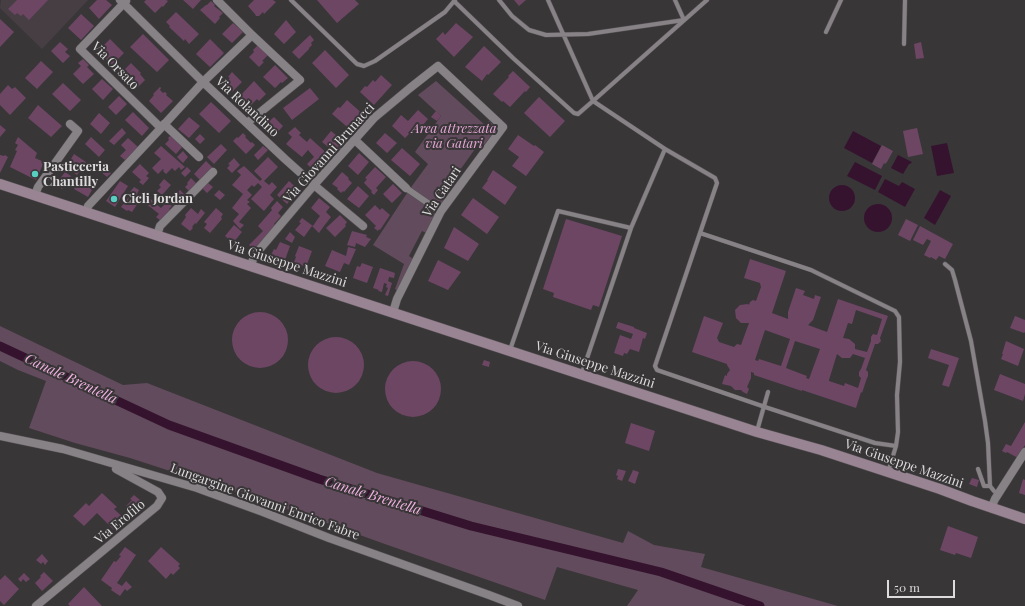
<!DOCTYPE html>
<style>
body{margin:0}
#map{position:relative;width:1025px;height:606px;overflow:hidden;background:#393638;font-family:"Playfair Display",serif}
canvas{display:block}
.scale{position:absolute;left:887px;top:580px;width:68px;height:18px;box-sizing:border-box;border:2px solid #dddbdc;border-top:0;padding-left:5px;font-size:12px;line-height:14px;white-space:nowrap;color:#dddbdc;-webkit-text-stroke:3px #393638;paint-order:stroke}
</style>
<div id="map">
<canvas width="1025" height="606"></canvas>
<div class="scale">50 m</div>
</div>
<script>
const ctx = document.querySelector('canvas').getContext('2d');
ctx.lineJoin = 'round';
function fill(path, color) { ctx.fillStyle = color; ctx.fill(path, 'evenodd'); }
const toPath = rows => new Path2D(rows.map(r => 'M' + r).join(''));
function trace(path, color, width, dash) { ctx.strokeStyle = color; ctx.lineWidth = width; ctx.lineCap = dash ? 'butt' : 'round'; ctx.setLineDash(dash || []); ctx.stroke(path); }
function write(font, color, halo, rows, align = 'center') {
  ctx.font = font + ' "Playfair Display",serif'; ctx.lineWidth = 4; ctx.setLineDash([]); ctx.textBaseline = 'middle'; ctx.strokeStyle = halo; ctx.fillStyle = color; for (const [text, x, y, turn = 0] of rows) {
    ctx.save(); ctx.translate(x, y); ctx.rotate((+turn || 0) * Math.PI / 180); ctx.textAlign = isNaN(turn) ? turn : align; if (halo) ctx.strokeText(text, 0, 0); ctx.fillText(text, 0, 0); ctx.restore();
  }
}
const built = toPath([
 [1,0,88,0,42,49,0,8]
]);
const green = toPath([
 [436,81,485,125,489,121,497,128,484,145,480,142,445,191,449,195,426,233,422,231,409,256,413,259,398,291,395,289,404,264,373,245,409,190,428,164,415,152,441,116,418,95],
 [0,326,123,385,147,383,377,473,623,543,628,531,654,545,705,554,701,567,838,606,627,606,638,590,557,567,545,600,382,543,296,512,130,458,75,443,29,428,46,381,18,370,0,361]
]);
const water = toPath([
 [853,131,881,146,872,163,844,148],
 [947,143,954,173,937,176,931,146],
 [898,155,912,162,910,164,909,164,903,174,891,168],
 [855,162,882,176,875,190,847,176],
 [885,179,899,186,902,182,915,189,905,207,878,192],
 '829 198a13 13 0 1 1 26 0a13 13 0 1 1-26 0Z',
 [940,190,951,196,935,225,924,218],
 '864 218a14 14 0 1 1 28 0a14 14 0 1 1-28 0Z'
]);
const canal = toPath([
 [0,346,169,425,319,479,471,526,661,572,760,606]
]);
const building = toPath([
 [17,0,48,0,29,20,23,14,21,16,17,13,15,15,8,9],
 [97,0,106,0,112,5,99,19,89,8],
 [146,0,166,0,168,1,163,7,162,6,155,13,144,2],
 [183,0,201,0,193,9],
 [254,0,273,0,276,2,264,14,263,12,259,16,256,16,255,14,254,13,248,6],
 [317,0,355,0,359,4,337,23],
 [514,0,526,0,519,6],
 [211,1,215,5,214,6,223,13,219,17,220,18,215,24,200,10,206,5,207,5],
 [176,12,199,34,189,44,185,39,184,41,169,27,170,26,166,22],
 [81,14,94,26,81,40,68,28],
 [0,19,14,32,0,47],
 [286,20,296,32,284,44,274,34],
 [233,23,243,32,232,43,222,34],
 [456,23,473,37,454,57,436,39,443,32,445,35],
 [143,34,169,60,157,72,130,47],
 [310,35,314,40,311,43,312,45,309,48,309,49,299,59,292,52],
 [110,39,124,53,112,65,98,51],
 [210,39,224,53,210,67,196,54],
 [60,42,68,49,65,52,70,56,63,63,51,51],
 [921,42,924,58,916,59,914,44],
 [258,45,268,55,262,61,264,62,259,67,249,57,254,52,253,50],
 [484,46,501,62,488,75,487,74,482,81,465,67],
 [325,50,349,75,336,88,312,63],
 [83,59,89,65,87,67,94,74,83,84,73,74,81,66,78,63],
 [41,61,53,72,37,89,25,78],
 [131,63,141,73,140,74,145,80,137,88,121,73],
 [275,65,288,78,282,83,281,82,275,88,263,77],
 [513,71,530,87,526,92,525,91,510,107,503,101,502,102,493,94,509,77,508,76],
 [232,72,242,82,232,92,224,84,230,78,228,77],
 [381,75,392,85,374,105,360,92,365,86,367,87,373,80,375,82],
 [102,79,113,89,103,100,92,89],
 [254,81,266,94,259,101,257,99,250,106,240,96],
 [63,83,81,100,70,111,52,94],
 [8,85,12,89,15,87,26,98,10,115,0,105,0,94],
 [160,87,161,88,160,90,163,93,165,92,167,94,166,95,173,101,161,113,149,101,154,95,153,94],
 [310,88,319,99,292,120,283,108],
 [119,96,127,104,116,115,108,107],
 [539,97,565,121,550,137,524,113],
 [347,100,365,116,352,131,332,114,338,107,340,108],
 [211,102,231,121,219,133,199,114],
 [38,105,62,126,51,137,28,118],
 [418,110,428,119,418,131,415,128,405,138,392,126,401,115,408,121],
 [436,111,441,116,437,121,431,117],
 [133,112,149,128,142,136,125,120],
 [99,113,110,123,101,134,90,124],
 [189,117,200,126,189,138,178,129],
 [274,117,283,126,276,134,266,124],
 [0,125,6,130,0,137],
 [295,127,301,133,299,135,307,142,310,138,331,157,316,173,307,164,314,157,308,150,302,157,286,144,292,137,288,133],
 [122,128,126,133,114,145,109,141],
 [917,128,923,154,908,157,903,131],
 [331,131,346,143,337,153,333,149,332,150,322,142],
 [243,133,246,136,245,137,251,143,252,142,255,145,246,154,233,141,237,137,238,138],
 [385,133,397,143,387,153,376,143],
 [200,134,205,139,200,144,195,139],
 [171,135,184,145,176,154,165,144,169,140,168,138],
 [518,135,534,146,535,145,544,152,526,176,512,166,519,157,508,149],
 [18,137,37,153,35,158,44,162,36,180,10,167,17,151,15,150,18,145,15,143],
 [91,137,105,150,99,157,85,144],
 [128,138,138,147,125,160,120,156,126,150,121,145],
 [221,144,227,150,214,164,207,157],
 [882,145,893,151,887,162,885,164,884,163,881,169,872,164],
 [161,146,185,167,181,170,179,167,175,171,172,168,166,174,163,171,164,170,163,169,158,174,152,168,161,159,154,153],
 [263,146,268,150,258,160,254,155],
 [402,148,420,164,410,176,391,160],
 [183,151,188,157,183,163,177,157],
 [359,153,369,162,358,175,348,166],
 [74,154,86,162,77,175,68,168,73,160,71,159],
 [0,155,4,156,5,155,8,157,0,173],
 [268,157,278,167,264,181,269,185,272,182,277,187,270,195,274,199,264,211,251,199,262,187,258,183,254,187,252,185,247,190,252,195,247,200,250,202,247,204,251,208,239,222,244,225,240,229,233,221,239,214,232,208,243,194,232,185,241,175,237,171,244,166,260,181,262,179,254,171],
 [234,158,240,165,232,173,227,168,230,165,228,164],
 [98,161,111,173,107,177,100,171,98,173,92,167],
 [206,161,213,168,203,179,202,182,194,174],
 [140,164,149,173,146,176,149,178,143,185,139,182,141,180,132,172],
 [187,167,191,171,185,177,181,173],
 [375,167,386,177,376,188,378,190,374,195,371,192,372,191,364,183,367,179,365,178],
 [493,170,517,187,505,205,482,188,488,180,487,180],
 [65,172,71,176,62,189,56,184],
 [342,172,349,178,348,179,352,183,344,192,343,191,341,193,337,189,338,188,332,184],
 [86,177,94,185,91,189,92,190,88,197,74,189,77,183,79,184],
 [191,178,197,184,190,192,185,187,188,184,187,183],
 [164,179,171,185,162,195,157,191,161,187,159,185],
 [120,181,128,186,115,207,106,201],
 [289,181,301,192,296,198,294,196,287,204,277,195],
 [208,183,213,187,207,193,202,188],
 [393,184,402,193,392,203,383,194],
 [358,186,369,196,359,208,347,199],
 [134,187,139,190,137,194,140,196,138,199,140,200,132,212,128,210,127,211,121,207,128,198,130,192],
 [180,190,186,196,176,207,170,202,174,198,173,197],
 [219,190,225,195,220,200,214,195],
 [165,196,169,200,167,202,172,206,169,209,172,211,161,221,156,217,159,214,144,202,148,197,161,208,164,205,161,201],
 [319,198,330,207,326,212,331,217,324,226,319,233,312,226,304,237,295,230,301,223,299,222,302,218,313,226,317,220,320,216,311,208],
 [473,198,499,217,487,234,461,215],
 [277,201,283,207,278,213,281,216,274,224,276,226,255,250,249,245,263,231,258,226,272,210,271,208],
 [375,205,380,210,382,208,390,215,380,230,379,229,378,231,374,228,376,226,365,215],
 [191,208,198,214,201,209,205,213,196,224,195,223,192,227,193,228,190,231,181,224,186,217,185,215],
 [216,208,223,214,221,217,222,219,210,233,204,228,207,224,204,222],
 [340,215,347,222,345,225,346,226,335,237,326,228],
 [566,219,622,236,599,307,593,305,591,310,553,297,554,293,543,289],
 [906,219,918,225,910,241,898,235],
 [234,225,242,232,233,243,225,236],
 [920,226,953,244,945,259,939,256,936,260,931,257,930,258,924,255,931,241,927,239,923,245,913,240],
 [454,227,479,244,468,261,444,248],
 [352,231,367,235,366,237,371,239,365,247,356,243,355,247,347,245],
 [290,232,295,237,292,243,285,239],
 [280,242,290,246,285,260,271,255,274,249,276,250],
 [299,246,312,251,306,267,294,262,296,257,295,256],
 [348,247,356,249,349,265,344,263,340,272,325,266,332,250,346,256],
 [750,259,786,271,772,313,788,319,788,312,796,288,805,291,803,295,814,299,815,295,821,297,813,320,808,325,827,332,838,299,888,316,880,338,881,341,878,344,875,344,866,370,868,372,868,376,867,378,862,393,861,392,856,408,802,390,802,391,754,375,754,373,751,372,751,378,747,387,749,389,747,394,743,392,741,390,735,390,731,386,722,384,725,375,727,376,727,374,730,370,727,365,727,364,692,352,704,316,723,323,717,338,719,342,734,347,737,344,741,345,749,323,741,323,736,318,735,310,740,305,748,304,749,305,750,302,753,300,756,301,761,287,760,283,744,278],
 [856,310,882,319,877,335,873,334,871,337,871,341,867,352,855,349,855,344,849,339,843,338,848,323,852,324],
 [765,330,790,339,781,366,759,359,758,361,755,360],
 [795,341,820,349,809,379,806,378,807,376,786,368],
 [837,354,842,358,850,358,853,354,865,358,861,369,859,372,859,376,861,378,858,388,845,383,844,386,829,381,829,380],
 [438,260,461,272,448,290,428,281],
 [362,263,373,267,367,283,353,278,357,266,360,267],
 [380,268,395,273,394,278,389,277,388,281,392,283,388,296,385,295,388,288,386,287,387,284,384,283,382,292,378,291,379,290,373,288],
 '232 340a28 28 0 1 1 56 0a28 28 0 1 1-56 0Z',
 [1015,316,1025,320,1025,332,1024,333,1010,328],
 [618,322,634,327,634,328,647,333,645,339,643,338,639,352,630,349,627,354,624,353,623,356,614,353,620,335,631,339,633,334,616,328],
 '308 365a28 28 0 1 1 56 0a28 28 0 1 1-56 0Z',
 [1006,341,1024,349,1018,366,1001,359,1003,354,1002,354],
 [931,349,959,358,949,387,942,385,949,365,928,358],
 [484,360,490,362,489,367,482,365],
 '385 389a28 28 0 1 1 56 0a28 28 0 1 1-56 0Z',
 [1000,374,1025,384,1025,394,1023,401,994,390],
 [1025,422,1025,445,1018,458,1007,452,1006,453,1002,451,1006,444,1011,446],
 [631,423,655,431,649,451,625,443],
 [618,469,626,471,622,481,617,479,618,476,616,475],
 [633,470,639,472,635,484,628,481],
 [972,478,979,480,977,487,969,484],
 [1023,479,1025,480,1025,495,1019,493],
 [102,493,117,507,114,509,127,521,116,532,97,513,84,526,73,516,86,503,89,506],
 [134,495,146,505,137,515,126,506,132,500,130,499],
 [948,526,978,537,971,558,956,553,955,555,940,550],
 [125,547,136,555,117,583,122,586,126,581,132,587,127,591,125,589,120,596,111,590,112,588,101,580,114,561,116,562,121,556,119,555],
 [161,547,180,564,178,566,180,568,173,575,171,573,166,579,148,561],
 [42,554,48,561,45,565,43,562,41,564,36,560],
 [44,572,53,581,42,591,35,583,41,577,40,576],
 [24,573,30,579,26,582,23,579,21,582,18,579],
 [5,575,19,589,4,605,0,601,0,580],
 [84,587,102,606,70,606,68,604]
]);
const service = toPath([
 [291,0,357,64,364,66,375,61,445,12,455,0],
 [499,0,512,16,529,30,546,35,588,34,684,20,675,0],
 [707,0,593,101,665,149,715,178,717,183,700,233,811,270,895,311,899,317,900,362,897,395,898,432,896,446,888,472],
 [454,1,513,58,574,113,578,114,593,101,548,0],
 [826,32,841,0],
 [904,44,905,0],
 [700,233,655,366,657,370,765,407,875,443,896,446],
 [945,264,952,270,955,280,971,341,985,421,988,443,990,486,994,491,998,494],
 [510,350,558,211,631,228],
 [582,373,631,228,665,149],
 [757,431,768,392],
 [978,469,984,486,990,486]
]);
const pedestrian = toPath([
 [406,188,435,208]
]);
const minor = toPath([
 [120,0,203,82,285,159,314,185,363,226],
 [217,0,252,35,300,80,247,123],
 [126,1,80,49,161,128],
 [164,124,199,157],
 [355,140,406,188],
 [35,195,38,187,78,131,70,124],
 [87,212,88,206,161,128,203,82,252,35],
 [157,235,160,226,213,172],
 [251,266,254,256,314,185,374,118,410,88,438,66,503,127,441,211,397,299,393,312],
 [0,436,63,449,197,488,263,512,329,538,489,595,518,606],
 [991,508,995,499,1025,452],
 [36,606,157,506,162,498,158,492,116,469]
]);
const secondary = toPath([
 [0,184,757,432,821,450,940,489,972,501,1025,519]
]);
const markers = [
 [35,174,4,"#57cec1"],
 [114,199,4,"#57cec1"]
];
const streetNames = [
 ["Via Orsato",115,66,45],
 ["Via Rolandino",247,107,43],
 ["Via Giovanni Brunacci",329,153,-48],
 ["Via Gatari",442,192,-56],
 ["Via Giuseppe Mazzini",287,264,18],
 ["Via Giuseppe Mazzini",595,365,18],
 ["Via Giuseppe Mazzini",904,464,19],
 ["Lungargine Giovanni Enrico Fabre",265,502,20],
 ["Via Erofilo",120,522,-40]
];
const parkNames = [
 ["Area attrezzata",454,129],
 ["via Gatari",454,144]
];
const poiNames = [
 ["Pasticceria",43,167],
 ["Chantilly",43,182],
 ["Cicli Jordan",122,199]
];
const waterNames = [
 ["Canale Brentella",71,379,25],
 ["Canale Brentella",373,496,17]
];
fill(built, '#473e44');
fill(green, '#624b5c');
fill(water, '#35132e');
trace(canal, '#35132e', 9);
fill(building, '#6d4664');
trace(service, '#565255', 5);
trace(pedestrian, '#565255', 7);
trace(minor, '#565255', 9);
trace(secondary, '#565255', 11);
trace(service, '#868285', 4);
trace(pedestrian, '#868285', 6);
trace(minor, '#868285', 8);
trace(secondary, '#988493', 10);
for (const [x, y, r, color] of markers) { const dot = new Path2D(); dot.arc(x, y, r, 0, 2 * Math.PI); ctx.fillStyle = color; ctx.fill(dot); trace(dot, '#393638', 1.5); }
write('13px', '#dddbdc', '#393638', streetNames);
write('italic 13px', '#e6a6d6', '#393638', parkNames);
write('bold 13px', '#dddbdc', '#393638', poiNames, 'left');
write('italic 14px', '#f1b1e1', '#393638', waterNames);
</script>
